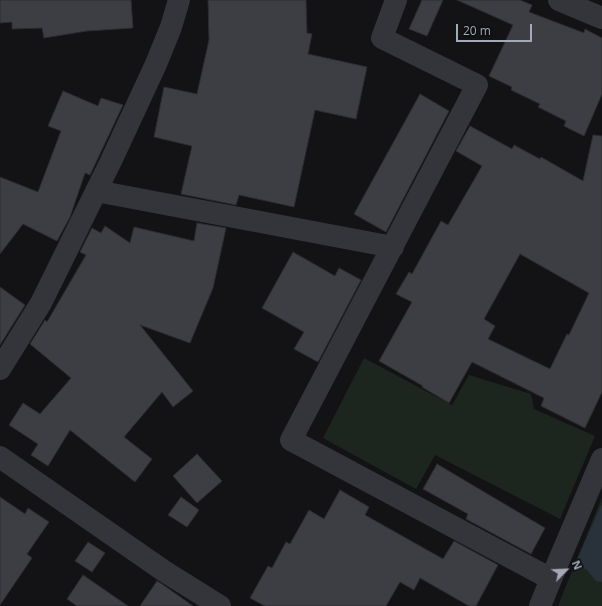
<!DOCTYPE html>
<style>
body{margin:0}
#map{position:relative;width:602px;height:606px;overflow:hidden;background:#131315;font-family:"Open Sans",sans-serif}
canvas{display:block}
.north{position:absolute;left:546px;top:550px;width:40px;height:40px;-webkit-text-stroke:3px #0e0e10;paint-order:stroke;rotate:66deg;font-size:11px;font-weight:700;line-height:16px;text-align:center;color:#a4a9b7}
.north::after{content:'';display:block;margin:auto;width:14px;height:18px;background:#a4a9b7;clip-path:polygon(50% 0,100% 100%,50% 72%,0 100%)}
.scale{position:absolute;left:456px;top:24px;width:76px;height:18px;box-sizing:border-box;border:2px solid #a4a9b7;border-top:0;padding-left:5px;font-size:12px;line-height:14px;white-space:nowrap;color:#a4a9b7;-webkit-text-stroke:3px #0e0e10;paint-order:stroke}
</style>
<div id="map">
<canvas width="602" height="606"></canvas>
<div class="north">N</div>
<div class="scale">20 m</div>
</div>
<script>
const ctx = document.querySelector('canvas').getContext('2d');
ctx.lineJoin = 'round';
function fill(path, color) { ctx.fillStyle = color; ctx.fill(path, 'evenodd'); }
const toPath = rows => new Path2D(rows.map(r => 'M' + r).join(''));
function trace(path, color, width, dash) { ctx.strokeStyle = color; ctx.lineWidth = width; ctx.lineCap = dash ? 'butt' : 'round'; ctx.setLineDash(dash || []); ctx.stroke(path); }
const green = toPath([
 [364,358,452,405,469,375,531,394,534,409,595,436,560,519,435,455,416,489,323,438],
 [602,497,602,606,558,606,562,596]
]);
const water = toPath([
 [602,503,602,582,596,581,587,570,581,567,578,563,578,557]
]);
const building = toPath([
 [0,0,131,0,133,28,87,31,44,38,42,28,12,29,12,22,0,23,0,0],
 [208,0,306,0,307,33,312,34,308,54,367,67,356,119,315,110,294,207,239,195,236,205,181,194,192,146,154,137,164,87,197,94,209,40,208,0],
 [422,0,443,0,427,36,409,29,422,0],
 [457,0,520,0,532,5,529,12,584,33,585,29,602,38,602,94,584,136,564,126,566,121,538,107,540,104,511,90,512,87,489,76,513,25,457,0],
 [63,91,98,106,101,98,123,105,90,175,85,173,70,217,57,241,23,224,0,254,0,177,38,192,61,131,48,126,63,91],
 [420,94,449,111,386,232,354,214,420,94],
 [470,126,512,149,514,145,540,159,541,157,583,181,593,135,602,136,602,392,585,428,541,406,544,398,472,362,449,403,422,387,423,386,379,361,412,302,396,294,409,272,412,274,441,221,448,225,482,166,456,151,470,126],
 [520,254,589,293,569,335,567,334,550,369,488,339,495,326,484,319,520,254],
 [197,223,226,228,213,288,190,343,140,325,193,391,173,407,162,392,124,437,152,459,135,482,70,430,48,466,31,455,38,444,9,425,23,403,40,414,71,378,30,344,45,320,47,322,86,255,80,252,92,228,101,233,105,226,130,243,134,227,194,241,197,223],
 [293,252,335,276,339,268,361,280,318,362,294,349,304,332,262,308,293,252],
 [0,287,25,305,0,345,0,287],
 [197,454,222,481,197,503,173,476,197,454],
 [437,464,545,528,531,554,466,519,468,514,423,489,437,464],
 [340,490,369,507,365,515,443,559,454,541,498,565,476,606,469,606,420,578,414,590,400,582,386,606,265,606,250,598,268,566,272,568,286,542,290,544,309,510,324,519,340,490],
 [0,497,25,514,28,508,49,522,27,554,32,558,0,605,0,497],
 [181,497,199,510,187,527,168,515,181,497],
 [88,542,105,553,92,572,75,561,88,542],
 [83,575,128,606,77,606,67,599,83,575],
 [157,581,162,584,193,606,140,606,157,581]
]);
const minor = toPath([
 [396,0,382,38,477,85,291,440,551,579],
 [559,0,602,18],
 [96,191,393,247],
 [0,369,41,303,111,161,156,64,171,27,179,0],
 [0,457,164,571,220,606],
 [540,606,551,579,602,459]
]);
fill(green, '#1d251f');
fill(water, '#29313a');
fill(building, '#3d3e43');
trace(building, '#2d2d31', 1);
trace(minor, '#34353b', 22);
</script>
